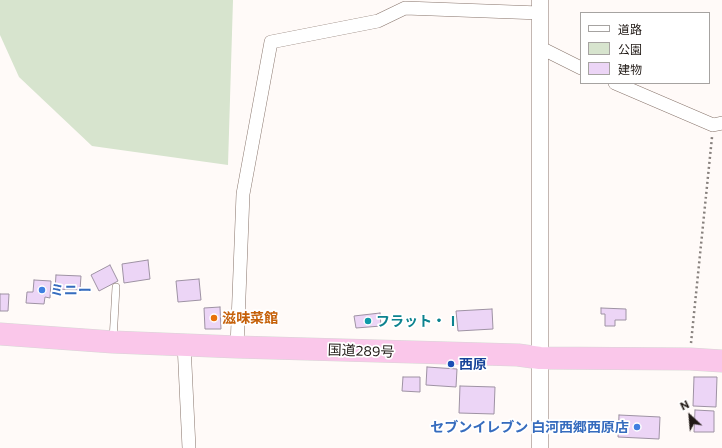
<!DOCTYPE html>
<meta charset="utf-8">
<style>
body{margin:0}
#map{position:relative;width:722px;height:448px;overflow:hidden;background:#fffaf8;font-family:Commissioner,"Noto Sans JP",sans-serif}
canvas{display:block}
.legend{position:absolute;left:580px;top:12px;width:130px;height:72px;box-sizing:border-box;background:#fff;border:1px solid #a6a3a1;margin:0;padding:5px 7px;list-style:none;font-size:12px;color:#201915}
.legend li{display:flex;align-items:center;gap:8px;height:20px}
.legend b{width:20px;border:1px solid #a6a3a1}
.north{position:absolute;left:670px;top:396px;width:40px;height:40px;-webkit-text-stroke:3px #fff;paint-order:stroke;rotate:334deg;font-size:11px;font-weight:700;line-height:16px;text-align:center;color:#201915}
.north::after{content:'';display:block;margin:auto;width:14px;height:18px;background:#201915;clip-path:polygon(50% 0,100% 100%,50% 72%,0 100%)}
</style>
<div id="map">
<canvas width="722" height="448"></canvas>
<ul class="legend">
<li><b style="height:5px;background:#fff"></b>道路</li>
<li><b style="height:11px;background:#d7e4ce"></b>公園</li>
<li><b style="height:11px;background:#ecd5f6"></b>建物</li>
</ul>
<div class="north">N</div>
</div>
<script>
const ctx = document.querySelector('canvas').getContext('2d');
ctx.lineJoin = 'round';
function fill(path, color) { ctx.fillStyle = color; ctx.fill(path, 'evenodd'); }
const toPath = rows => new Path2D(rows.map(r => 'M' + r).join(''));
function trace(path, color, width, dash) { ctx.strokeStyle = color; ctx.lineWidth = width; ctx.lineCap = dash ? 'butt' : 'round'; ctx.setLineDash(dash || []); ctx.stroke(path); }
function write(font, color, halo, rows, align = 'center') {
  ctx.font = font + ' Commissioner,"Noto Sans JP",sans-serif'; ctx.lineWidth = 3.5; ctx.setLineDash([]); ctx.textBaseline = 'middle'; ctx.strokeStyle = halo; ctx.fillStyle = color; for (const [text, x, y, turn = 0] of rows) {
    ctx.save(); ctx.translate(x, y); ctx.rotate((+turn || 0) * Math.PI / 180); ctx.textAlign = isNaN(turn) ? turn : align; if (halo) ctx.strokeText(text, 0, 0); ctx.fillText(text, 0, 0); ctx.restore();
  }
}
const green = toPath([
 [0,0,233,0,228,165,92,146,19,77,0,35]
]);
const building = toPath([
 [148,260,150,279,124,283,122,264,148,260],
 [110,265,118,281,99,291,91,275,110,265],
 [56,275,81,276,80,290,55,289,56,275],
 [199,279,201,300,178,302,176,281,199,279],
 [34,280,51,281,50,298,45,297,44,304,26,303,27,292,33,292,34,280],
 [0,294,9,294,8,311,0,311,0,294],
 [220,307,221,329,205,329,204,308,220,307],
 [601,308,626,309,626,320,615,320,615,326,605,326,605,314,601,314,601,308],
 [492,309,493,329,458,331,456,311,492,309],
 [380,313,381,326,356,328,354,316,380,313],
 [427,367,457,369,456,387,426,385,427,367],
 [403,377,420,377,420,392,402,391,403,377],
 [694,377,717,377,716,407,693,406,694,377],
 [460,386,495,387,494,414,459,413,460,386],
 [695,410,714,411,714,432,694,432,695,410],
 [619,415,660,417,659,439,618,437,619,415]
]);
const path = toPath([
 [691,343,712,137]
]);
const service = toPath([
 [113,340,116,287]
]);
const minor = toPath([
 [539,47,581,68],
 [615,83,713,125,722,123],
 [184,344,189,448],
 [237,347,243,194,271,42,378,21,405,8,540,13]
]);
const tertiary = toPath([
 [540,448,540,0]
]);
const trunk = toPath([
 [0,334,113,342,237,347,518,355,540,358,690,359,722,361]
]);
const markers = [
 [42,290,4,"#3f7fe0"],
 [214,318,4,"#e8710a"],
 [368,321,4,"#0f9aa8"],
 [451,364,4,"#1a4fb4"],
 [637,427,4,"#3f7fe0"]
];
const shopNames = [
 ["ミニー",50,290],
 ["セブンイレブン 白河西郷西原店",629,427,"right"]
];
const foodNames = [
 ["滋味菜館",222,318]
];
const cultureNames = [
 ["フラット・Ⅰ",376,321]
];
const streetNames = [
 ["国道289号",361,351,2]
];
const transitNames = [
 ["西原",459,364]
];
fill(green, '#d7e4ce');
fill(building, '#ecd5f6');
trace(building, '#9e92a3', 1);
trace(service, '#88756c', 8);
trace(minor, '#88756c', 14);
trace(tertiary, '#88756c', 17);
trace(trunk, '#d7d6d5', 23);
trace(path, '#87807d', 2.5, [2, 3]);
trace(service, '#fff', 7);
trace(minor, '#fff', 13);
trace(tertiary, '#fff', 16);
trace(trunk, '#fac7ea', 22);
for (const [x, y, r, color] of markers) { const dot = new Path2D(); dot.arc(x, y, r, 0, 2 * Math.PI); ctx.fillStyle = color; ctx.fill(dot); trace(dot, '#fff', 1.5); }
write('bold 14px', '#366cbe', '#fff', shopNames, 'left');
write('bold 14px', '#c56008', '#fff', foodNames, 'left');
write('bold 14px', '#0d838f', '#fff', cultureNames, 'left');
write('14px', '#201915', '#fff', streetNames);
write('bold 14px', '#164399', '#fff', transitNames, 'left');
</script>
